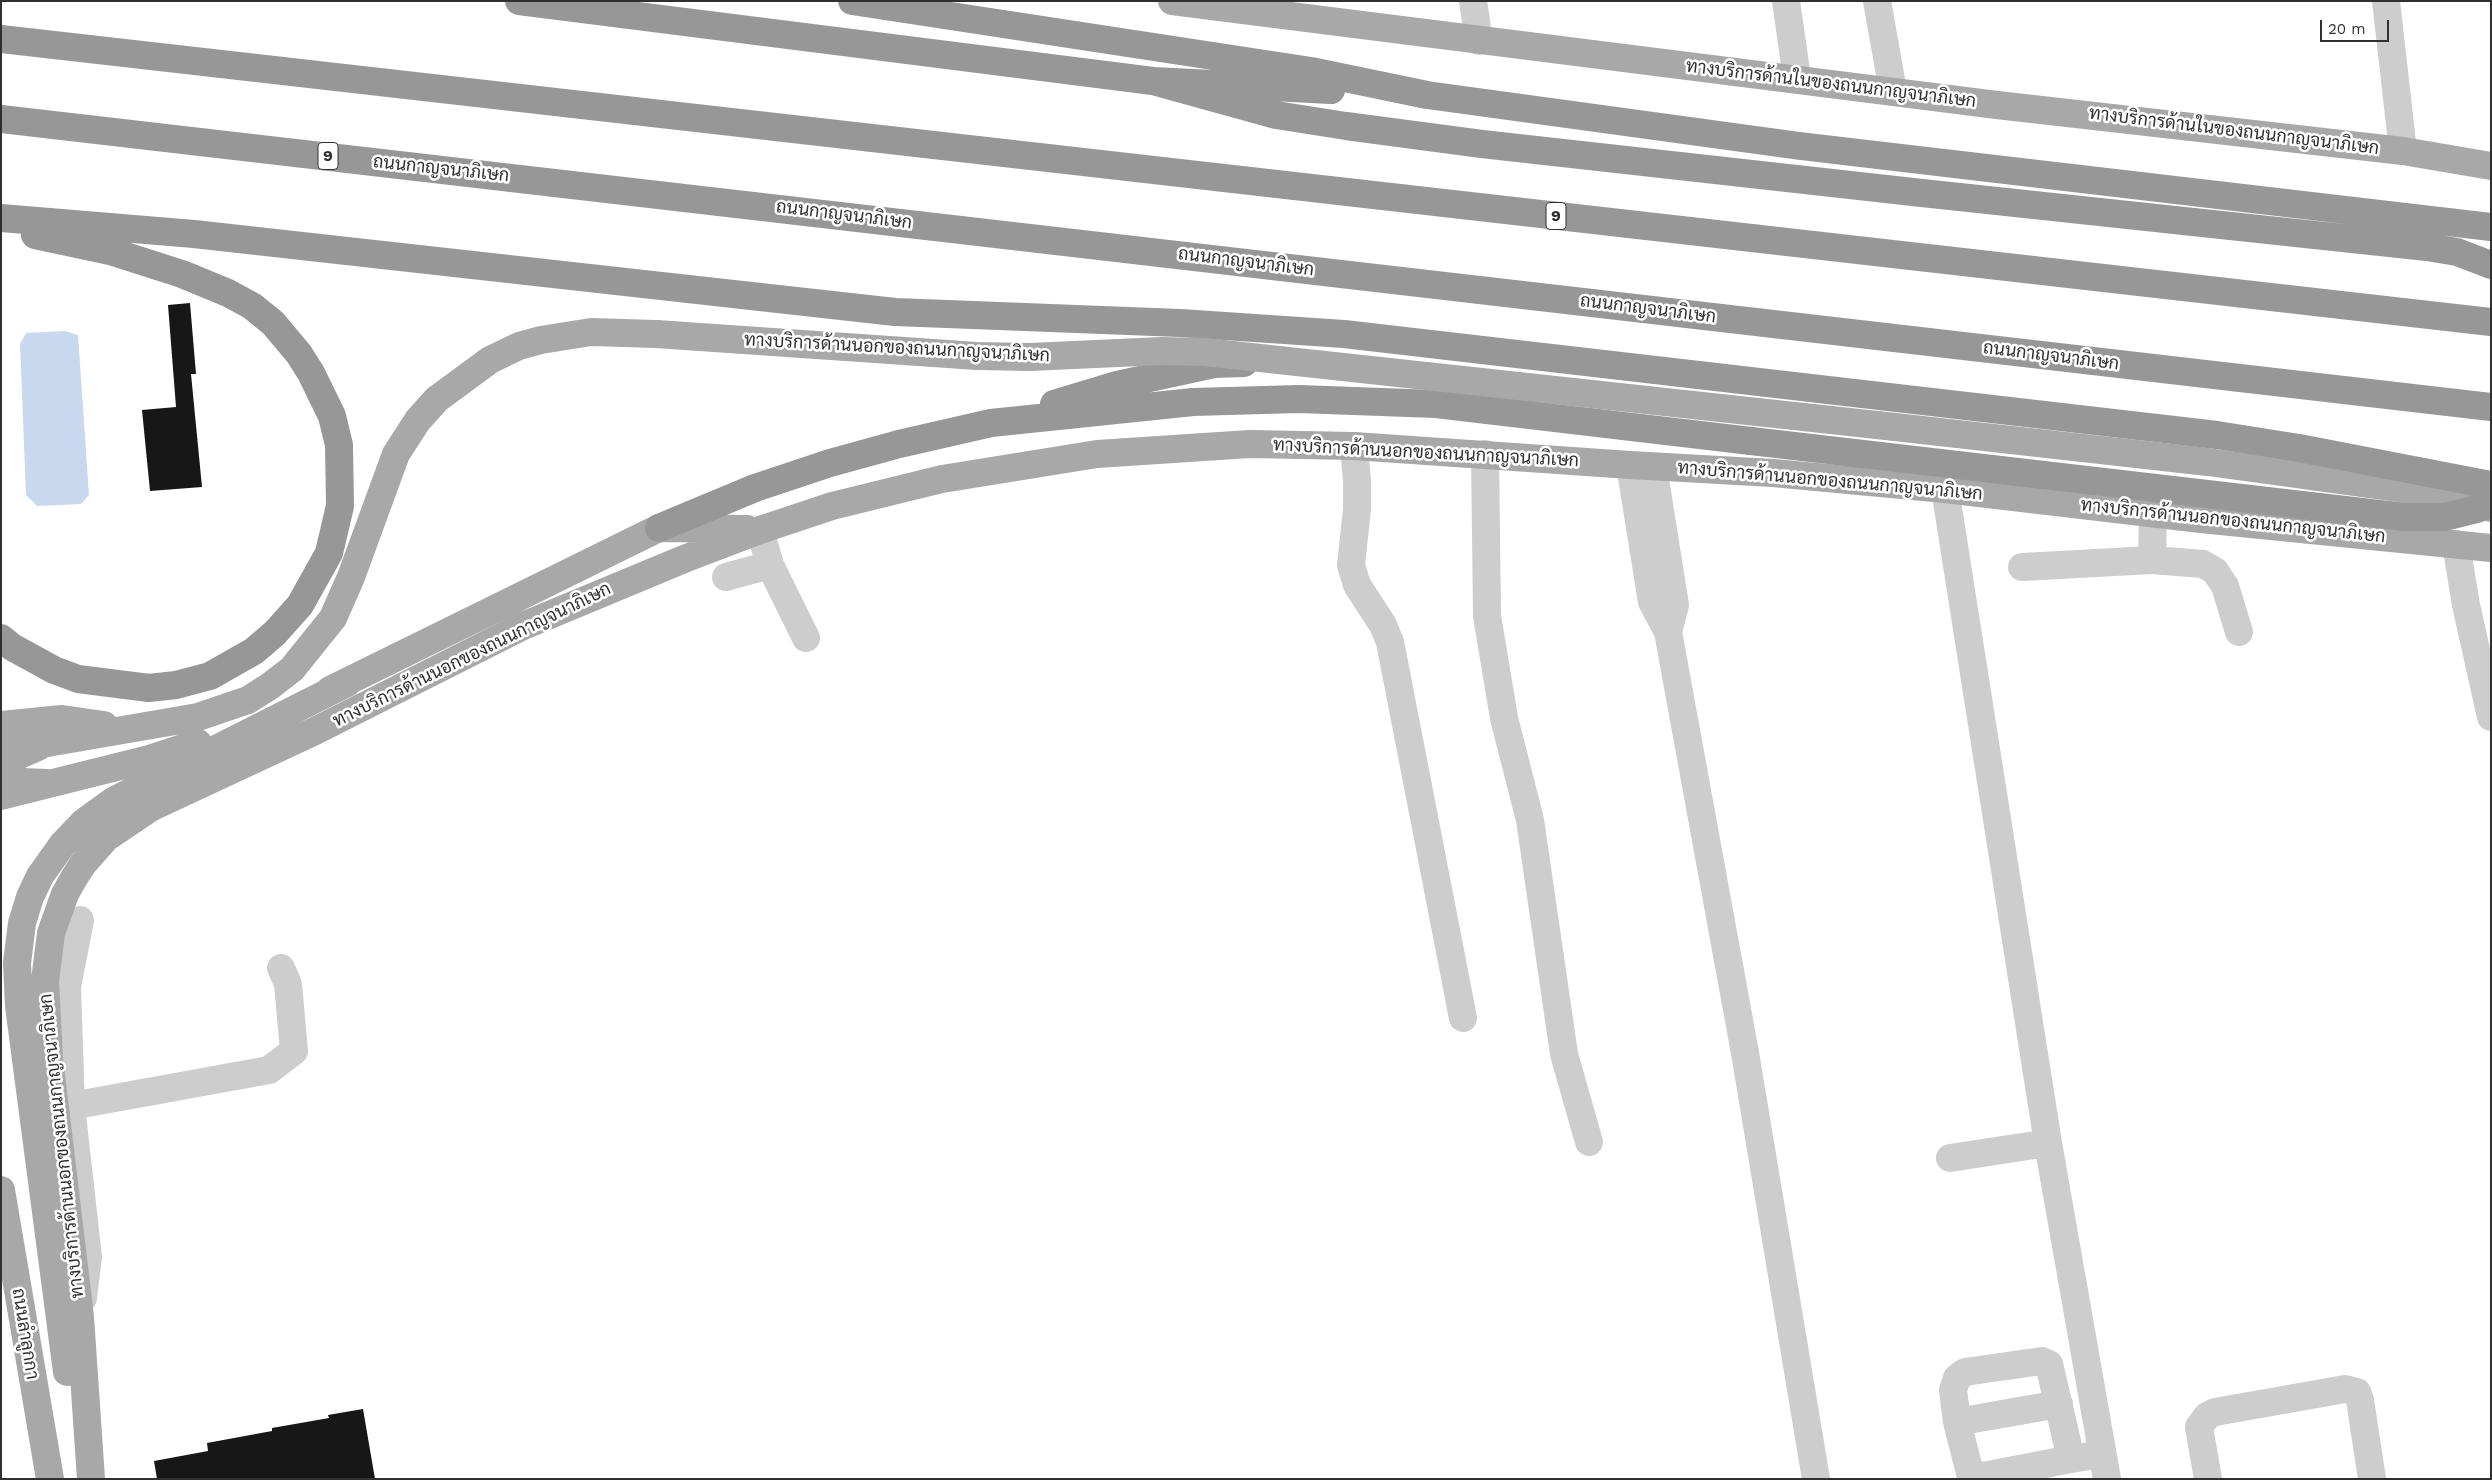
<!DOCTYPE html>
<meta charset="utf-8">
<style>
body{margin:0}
#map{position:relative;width:2492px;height:1480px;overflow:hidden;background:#fff;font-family:"Work Sans",sans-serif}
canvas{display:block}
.frame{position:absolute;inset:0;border:2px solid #303030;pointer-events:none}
.scale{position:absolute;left:2320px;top:20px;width:69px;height:22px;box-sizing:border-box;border:2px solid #303030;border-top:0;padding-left:6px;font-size:15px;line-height:18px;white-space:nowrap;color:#303030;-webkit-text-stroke:4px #fff;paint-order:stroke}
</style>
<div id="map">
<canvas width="2492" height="1480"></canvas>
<div class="frame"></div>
<div class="scale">20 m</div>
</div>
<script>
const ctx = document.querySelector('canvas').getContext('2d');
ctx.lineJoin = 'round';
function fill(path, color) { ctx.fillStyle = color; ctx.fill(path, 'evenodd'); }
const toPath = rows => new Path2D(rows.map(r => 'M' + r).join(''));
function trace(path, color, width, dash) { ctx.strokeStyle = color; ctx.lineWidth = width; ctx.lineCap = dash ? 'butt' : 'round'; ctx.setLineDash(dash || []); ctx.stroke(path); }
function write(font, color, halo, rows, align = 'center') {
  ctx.font = font + ' "Work Sans",Sarabun,sans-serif'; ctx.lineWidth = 5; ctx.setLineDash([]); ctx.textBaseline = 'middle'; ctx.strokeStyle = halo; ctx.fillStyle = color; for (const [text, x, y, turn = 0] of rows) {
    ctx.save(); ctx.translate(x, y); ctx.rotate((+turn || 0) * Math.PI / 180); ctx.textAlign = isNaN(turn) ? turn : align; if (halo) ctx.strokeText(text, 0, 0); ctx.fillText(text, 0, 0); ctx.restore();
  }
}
const water = toPath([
 [65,331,78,335,89,495,81,504,37,506,26,495,20,344,26,333]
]);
const building = toPath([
 [190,303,196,374,191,374,202,487,150,491,142,410,176,407,168,305],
 [363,1409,375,1479,157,1479,154,1461,208,1451,207,1443,272,1431,272,1428,329,1418,328,1415]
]);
const minor = toPath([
 [1473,1,1479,41],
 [1786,1,1797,78],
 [1877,1,1893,91],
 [2386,1,2403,151],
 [1354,446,1357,481,1357,509,1351,565,1357,585,1383,625,1390,642,1463,1018],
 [1485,454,1487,616,1504,718,1530,820,1564,1054,1589,1142],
 [1630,465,1652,602,1668,632,1745,1053,1816,1479],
 [1653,467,1675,605,1668,632],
 [1945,489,2048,1143,2107,1479],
 [760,530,770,565,806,638],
 [2456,544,2466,605,2491,717],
 [2152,560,2153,513],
 [2022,567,2152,560,2203,564,2215,571,2225,586,2239,632],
 [726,577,770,565],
 [80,920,67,987,71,1106,88,1257,83,1298],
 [71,1106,269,1070,294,1051,288,984,281,968],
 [1950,1158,2048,1143],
 [1957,1422,2059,1404],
 [2071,1459,2049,1364,2042,1361,1965,1372,1957,1378,1953,1390,1957,1422,1970,1473,1983,1476,2071,1459,2102,1454],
 [2208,1479,2199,1427,2207,1416,2215,1412,2345,1389,2357,1392,2360,1400,2372,1479]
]);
const major = toPath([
 [1172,1,1997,105,2403,151,2491,166],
 [1877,425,2208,462,2434,493,2491,508],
 [330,690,659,528,747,529],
 [1,725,62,719,104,725],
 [38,747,15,757,11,766,13,774,20,782,47,783],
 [1,751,198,717,248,700,270,686,292,669,333,618,351,577,396,454,418,420,437,399,490,360,519,346,541,340,591,332,656,334],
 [1,796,149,759,198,743],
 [1,1190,50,1479],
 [67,1372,19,1006,17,963,22,923,30,897,40,876,62,845,84,822,113,801,347,683],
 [91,1479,80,1317,49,1058,45,981,51,933,65,894,74,878,83,864,106,838,152,807,315,731,523,626,684,559,760,530,832,506,942,479,1097,454,1250,444,1354,446,1630,465,1773,473,1945,489,2201,519,2491,548]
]);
const highway = toPath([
 [519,1,1153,81,1331,90],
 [852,1,1311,71,1427,95,1800,146,2491,227],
 [1,39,2491,322],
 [1153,81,1276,115,1346,126,1482,144,1922,193,2427,247,2457,252,2491,265],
 [1,119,2491,407],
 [1,218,194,234,895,312,1180,323,1344,334,2217,435,2299,448,2491,485],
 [1054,404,1117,385,1214,364,1244,363],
 [659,528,755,488,830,463,899,444,991,423,1193,402,1299,399,1436,404,1751,441],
 [1,638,12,647,54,670,78,679,149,688,176,685,210,676,254,651,275,633,300,605,329,553,340,506,339,445,332,416,311,373,299,354,273,323,252,306,228,293,182,274,110,251,35,235]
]);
const majorBridge = toPath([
 [656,334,977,356,1030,357,1162,351,1205,352,1877,425]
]);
const highwayBridge = toPath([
 [1751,441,2405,517,2445,517,2477,509,2491,503]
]);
const shields = [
 [328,156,20],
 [1556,216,20]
];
const shieldNames = [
 ["9",328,156],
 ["9",1556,216]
];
const streetNames = [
 ["ทางบริการด้านในของถนนกาญจนาภิเษก",1831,84,7],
 ["ทางบริการด้านในของถนนกาญจนาภิเษก",2234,131,7],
 ["ถนนกาญจนาภิเษก",441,169,6],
 ["ถนนกาญจนาภิเษก",844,215,7],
 ["ถนนกาญจนาภิเษก",1246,262,7],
 ["ถนนกาญจนาภิเษก",1648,309,7],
 ["ทางบริการด้านนอกของถนนกาญจนาภิเษก",897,348,3],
 ["ถนนกาญจนาภิเษก",2051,356,7],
 ["ทางบริการด้านนอกของถนนกาญจนาภิเษก",1426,453,3],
 ["ทางบริการด้านนอกของถนนกาญจนาภิเษก",1830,481,5],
 ["ทางบริการด้านนอกของถนนกาญจนาภิเษก",2233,521,6],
 ["ทางบริการด้านนอกของถนนกาญจนาภิเษก",472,655,-26],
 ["ทางบริการด้านนอกของถนนกาญจนาภิเษก",62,1146,-96],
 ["ถนนลำลูกกา",25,1334,81]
];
fill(water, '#c8d8ef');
fill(building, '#171717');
trace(minor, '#cdcdcd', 28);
trace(major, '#a8a8a8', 28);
trace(highway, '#979797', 28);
trace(majorBridge, '#a8a8a8', 28);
trace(highwayBridge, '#979797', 28);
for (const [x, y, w] of shields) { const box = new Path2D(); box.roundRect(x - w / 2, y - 13.5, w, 27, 4); ctx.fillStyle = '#fff'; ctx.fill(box); trace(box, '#303030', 1); }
write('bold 16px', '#303030', null, shieldNames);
write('18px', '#303030', '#fff', streetNames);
</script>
